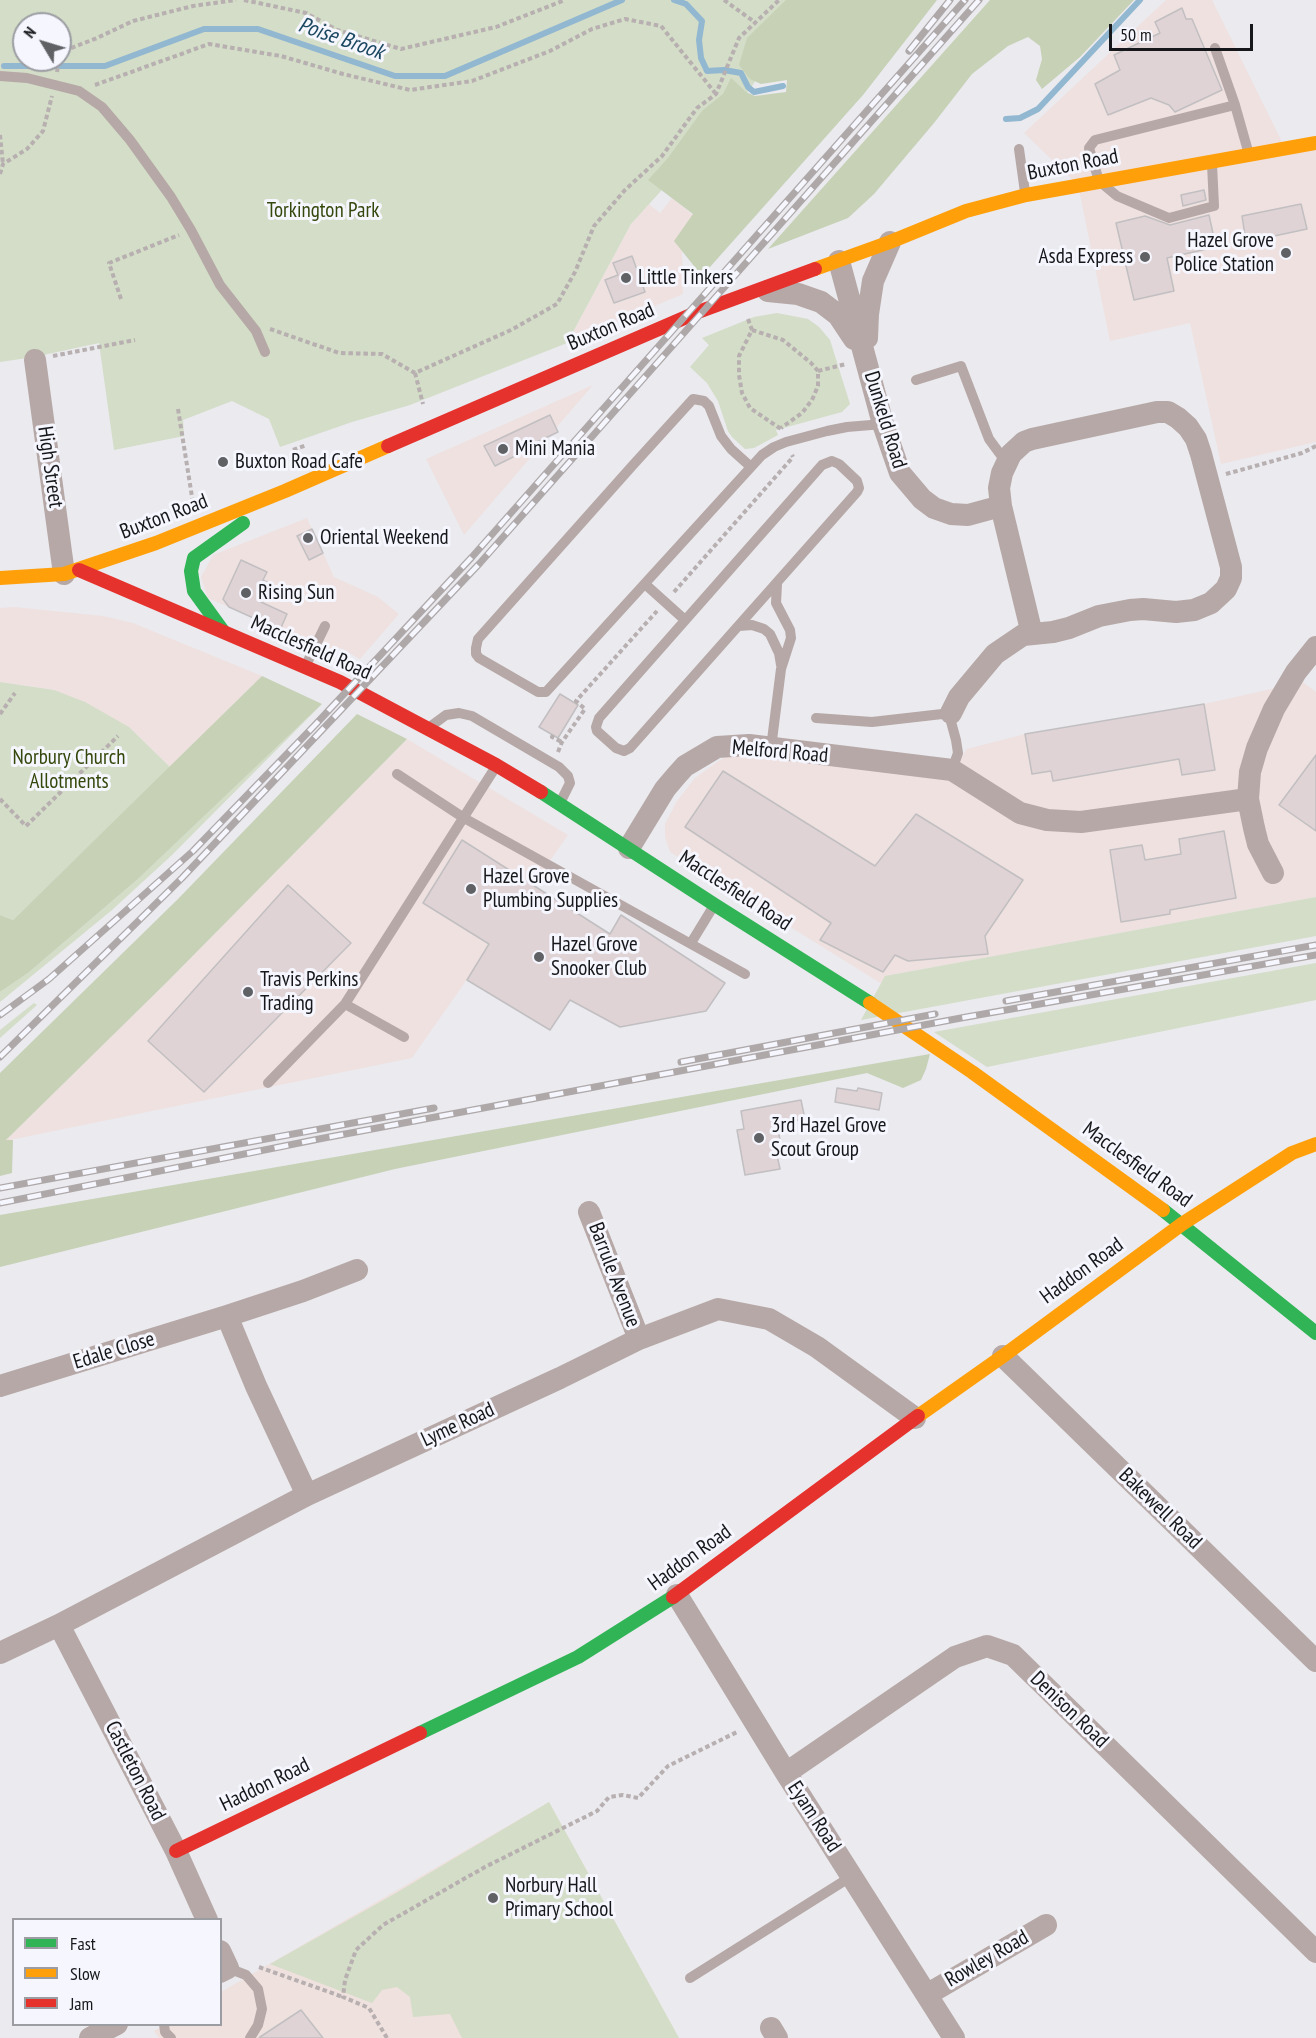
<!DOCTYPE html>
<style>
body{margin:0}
#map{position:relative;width:1316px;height:2038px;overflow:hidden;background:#eaeaef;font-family:"PT Sans Narrow",sans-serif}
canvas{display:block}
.legend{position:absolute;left:12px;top:1918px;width:210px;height:108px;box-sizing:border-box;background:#f5f6fe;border:2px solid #9c9da3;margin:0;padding:8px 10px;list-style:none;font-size:18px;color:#16171a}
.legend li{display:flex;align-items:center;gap:12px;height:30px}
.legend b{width:30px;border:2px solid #9c9da3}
.north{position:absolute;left:12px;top:12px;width:60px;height:60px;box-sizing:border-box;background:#f5f6fe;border:2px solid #9c9da3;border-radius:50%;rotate:308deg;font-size:16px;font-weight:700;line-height:24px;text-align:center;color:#16171a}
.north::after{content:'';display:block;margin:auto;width:21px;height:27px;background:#606165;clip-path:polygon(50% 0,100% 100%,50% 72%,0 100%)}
.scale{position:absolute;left:1109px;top:24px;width:144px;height:27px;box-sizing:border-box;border:3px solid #16171a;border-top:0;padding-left:8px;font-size:18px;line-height:21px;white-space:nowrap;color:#16171a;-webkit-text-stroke:4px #f5f6fe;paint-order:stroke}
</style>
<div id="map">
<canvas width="1316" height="2038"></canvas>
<ul class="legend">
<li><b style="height:8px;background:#30b455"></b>Fast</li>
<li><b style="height:8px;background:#ff9f0a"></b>Slow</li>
<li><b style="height:8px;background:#e5322d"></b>Jam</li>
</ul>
<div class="north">N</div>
<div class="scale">50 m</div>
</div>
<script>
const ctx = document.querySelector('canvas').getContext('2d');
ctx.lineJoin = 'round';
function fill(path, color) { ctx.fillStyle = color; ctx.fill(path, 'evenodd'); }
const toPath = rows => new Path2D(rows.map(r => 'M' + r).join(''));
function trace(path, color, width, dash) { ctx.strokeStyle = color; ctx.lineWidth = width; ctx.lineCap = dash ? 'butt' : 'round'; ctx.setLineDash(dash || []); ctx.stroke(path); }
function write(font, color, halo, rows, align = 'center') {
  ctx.font = font + ' "PT Sans Narrow",sans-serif'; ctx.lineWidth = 6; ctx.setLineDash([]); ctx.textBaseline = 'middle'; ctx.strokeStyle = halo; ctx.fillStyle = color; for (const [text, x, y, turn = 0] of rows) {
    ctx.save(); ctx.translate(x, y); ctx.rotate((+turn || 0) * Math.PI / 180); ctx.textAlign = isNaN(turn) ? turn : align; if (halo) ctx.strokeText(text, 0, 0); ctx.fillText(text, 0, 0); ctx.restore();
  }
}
const commercial = toPath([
 [1166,0,1212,0,1285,148,1316,143,1316,442,1221,464,1190,323,1110,341,1078,185,1024,133],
 [672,198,693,215,682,248,683,294,567,343,631,224,649,204,660,213],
 [593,385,464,535,426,459],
 [307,518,334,577,378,597,399,614,360,659,340,648,324,649,208,598,201,577,213,555],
 [14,607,103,616,133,623,262,676,170,767,129,727,54,690,0,682,0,608],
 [1303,682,1316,692,1316,897,886,976,882,984,670,852,665,837,665,824,677,801,695,778,720,760,749,745,952,770,967,749,1025,734,1204,704],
 [407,739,568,835,412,1058,5,1141,167,982]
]);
const education = toPath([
 [549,1802,679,2038,159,2038,154,2031,164,2025,220,2024,221,1992]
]);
const green = toPath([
 [0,0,829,0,781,44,738,106,631,224,567,343,410,405,352,422,280,447,269,419,232,401,183,420,184,436,114,450,99,343,34,357,0,362],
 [24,24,60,24,60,60,24,60],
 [777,313,808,319,819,327,830,340,850,404,842,412,776,430,778,435,754,448,745,449,732,437,728,431,718,401,707,383,690,367,709,345,702,338,754,317],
 [0,682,54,690,85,702,129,727,170,767,13,920,0,915],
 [322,704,172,855,112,910,0,1002,0,992,28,973,138,879],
 [1316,897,1316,936,861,1020,885,976],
 [1316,963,1316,1000,987,1067,934,1032],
 [34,1003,37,1005,0,1038,0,1030],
 [549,1802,679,2038,462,2038,450,2014,413,2017,410,1997,397,1987,382,1990,372,2003,270,1964,396,1893]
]);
const forest = toPath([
 [786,0,937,0,863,95,702,276,674,241,693,214,648,180,668,158,702,111,723,94,731,78,746,92,755,96,786,92,787,80,761,84,750,79,739,65,747,38],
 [990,0,1134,0,1080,57,1042,89,1036,80,1042,59,1040,46,1028,37,1008,46,972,74,934,123,874,194,848,218,768,249],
 [262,676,322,704,138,879,28,973,0,992,0,915,13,920],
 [357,714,407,739,167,982,6,1140,13,1140,12,1173,0,1176,0,1073,178,899],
 [930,1054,926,1069,921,1080,903,1088,867,1073,395,1169,0,1267,0,1215]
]);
const stream = toPath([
 [674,0,686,4,702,21,699,40,701,58,707,71,724,70,741,73,748,87,754,92,783,86],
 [4,66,105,66,204,29,258,29,395,76,445,76,622,0],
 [1006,119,1020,118,1038,109,1140,0]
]);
const building = toPath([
 [1182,8,1186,19,1192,19,1222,90,1175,112,1169,105,1151,98,1108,115,1095,84,1120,70,1114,55,1160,33,1155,22,1182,8],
 [1204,190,1206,200,1183,206,1181,195,1204,190],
 [1301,204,1307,229,1246,242,1242,216,1301,204],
 [1209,215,1216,247,1167,258,1174,291,1134,300,1116,223,1145,216,1170,225,1209,215],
 [632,256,645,292,614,303,605,280,618,275,613,263,632,256],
 [550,415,558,432,520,450,521,453,495,466,484,446,550,415],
 [312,529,323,553,309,560,297,536,312,529],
 [241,560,267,572,263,580,270,584,261,602,287,614,280,630,229,607,223,599,241,560],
 [560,694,578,705,558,738,539,727,560,694],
 [1204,704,1215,770,1182,775,1179,759,1053,781,1051,771,1032,774,1025,734,1204,704],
 [1316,755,1316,831,1279,805,1316,755],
 [723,771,875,866,916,814,1023,880,985,936,988,954,908,961,895,955,883,972,820,940,831,923,685,827,723,771],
 [1224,831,1236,898,1170,910,1170,914,1121,922,1110,850,1142,845,1145,860,1181,854,1179,839,1224,831],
 [462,840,610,934,621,915,725,983,706,1011,620,1027,570,1000,550,1030,467,980,489,944,423,903,462,840],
 [288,885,351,943,204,1092,148,1041,288,885],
 [837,1088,857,1091,858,1088,882,1093,879,1110,835,1102,837,1088],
 [801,1100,805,1119,777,1124,781,1145,775,1146,780,1169,745,1175,737,1130,744,1129,741,1111,801,1100],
 [301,2010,323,2038,259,2038,260,2037,301,2010]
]);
const path = toPath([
 [244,0,306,13,337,30,401,49,496,27,565,0],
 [724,0,756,23],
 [60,56,61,52,97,38,133,21,193,6,236,0],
 [57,72,59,60],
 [95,85,209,44,281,56,343,74,410,90,472,81,550,51,592,29,625,19,661,26,716,94],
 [0,135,3,164],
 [0,174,3,164,27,149,43,131,52,96],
 [121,299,109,263,179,235],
 [748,319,752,330,739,356,739,375,742,393,750,408,781,429],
 [270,329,339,353,382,354,415,373,511,330,557,304,575,272,594,226,625,190,662,156,697,108,716,94,739,38,779,0],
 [752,330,783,340,811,363,818,371,818,386,812,400,802,413,781,428],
 [53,356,135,340],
 [818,371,846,364],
 [415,373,423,404],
 [178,409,193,503],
 [293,450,307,445],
 [1226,474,1302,453,1316,446],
 [674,592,793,457,792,455],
 [0,714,15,693],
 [553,735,552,737,562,742],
 [558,752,562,742,585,709,576,701,657,611],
 [0,799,26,826,118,736],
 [259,1967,343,1997],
 [387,2038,369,2008,343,1997,345,1980,356,1950,383,1925,485,1867,597,1811,609,1797,623,1795,638,1798,668,1766,739,1731]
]);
const lane = toPath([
 [1215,48,1235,105,1248,151],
 [0,76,27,78,79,91,102,107,130,140,171,197,191,230,220,285,256,331,265,352],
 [1019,149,1025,192],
 [1212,164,1214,206,1169,218,1117,196,1099,181,1089,148,1095,140,1235,105],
 [916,380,961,366,989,439,1006,462],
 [832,461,839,464,857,481,859,488,857,492,630,748,624,751,616,748,597,731,596,727,599,718,822,465,832,461],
 [751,467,731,449,721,436,709,406,704,401,693,399,633,465,478,639,476,648,476,654,479,658,538,692,546,692,762,455,774,447,786,442,827,431,847,427,883,424],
 [645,584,685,620],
 [739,626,752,625,764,629,770,634,779,653,781,665],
 [307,663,325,626],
 [816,718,872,722,951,713,950,718,956,740,958,753,952,770],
 [431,726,446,715,459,713,472,716,559,767,568,776,570,783,561,801],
 [771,748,781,669,791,638,790,630,776,603,777,584],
 [397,774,464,818,745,974],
 [691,943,713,907],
 [345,1004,404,1037],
 [268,1083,345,1004,495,768],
 [228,1968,246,1975,258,1989,262,2009,258,2025,250,2038],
 [690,1978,852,1876],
 [164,2024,165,2032,171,2038]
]);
const street = toPath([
 [839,261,883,424,900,473,922,499,934,508,951,514,968,515,1001,506],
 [768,291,798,294,821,302,838,315,854,339],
 [867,338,868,314,873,281,890,242],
 [35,360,64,574],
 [951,713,959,697,995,654,1023,635,1053,632,1069,628,1099,616,1130,610,1143,609,1176,612,1194,610,1211,603,1226,589,1231,578,1231,567,1201,454,1196,439,1188,427,1178,418,1168,412,1157,412,1032,439,1024,442,1011,454,1002,473,999,488,1001,506,1032,634],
 [629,848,665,789,676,776,685,766,717,747,749,745,952,770,1020,813,1047,820,1081,822,1248,799],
 [1273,873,1258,844,1254,828,1248,799,1250,772,1257,748,1274,709,1296,672,1316,647],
 [589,1212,639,1339],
 [227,1316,256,1386,307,1495],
 [1003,1356,1316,1661],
 [0,1386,227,1316,303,1291,357,1270],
 [677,1595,786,1773,954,2038],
 [59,1625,176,1851,207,1920],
 [0,1653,59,1625,307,1495,560,1378,639,1339,718,1309,769,1319,817,1347,915,1418],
 [786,1773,955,1657,987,1646,1013,1655,1316,1952],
 [220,1951,228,1968,220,1972],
 [928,1994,1046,1925],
 [771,2028,777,2038],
 [90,2038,117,2024]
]);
const fast = toPath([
 [223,631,194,591,191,571,194,558,243,523],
 [541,792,715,905,870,1003],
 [1163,1210,1316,1333],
 [420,1733,578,1657,673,1597]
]);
const slow = toPath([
 [815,269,890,242,966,211,1026,195,1316,143],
 [0,578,64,574,156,543,285,491,388,446],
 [870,1003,972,1072,1163,1210],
 [918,1416,1003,1356,1182,1224,1292,1153,1316,1144]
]);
const jam = toPath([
 [388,446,698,312,815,269],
 [79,570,340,682,496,765,541,792],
 [673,1597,918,1416],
 [176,1851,420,1733]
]);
const rail = toPath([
 [909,51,950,0],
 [1006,1001,1316,945],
 [0,1015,49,979,193,851,315,725,472,557,965,0],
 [0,1057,182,878,480,563,979,0],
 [681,1062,935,1014],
 [0,1188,434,1108],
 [0,1203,324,1138,961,1018,1316,955]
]);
const markers = [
 [1286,253,6,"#606165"],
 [1145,257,6,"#606165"],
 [626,278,6,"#606165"],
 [503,449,6,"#606165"],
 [223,462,6,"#606165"],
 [308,538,6,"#606165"],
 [246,593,6,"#606165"],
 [471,889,6,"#606165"],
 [539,957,6,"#606165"],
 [248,992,6,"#606165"],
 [759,1138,6,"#606165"],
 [493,1898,6,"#606165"]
];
const streetNames = [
 ["Buxton Road",1073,165,-11],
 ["Buxton Road",611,327,-23],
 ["Dunkeld Road",885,420,73],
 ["High Street",50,467,82],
 ["Buxton Road",164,517,-21],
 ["Macclesfield Road",311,648,24],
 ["Melford Road",780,752,5],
 ["Macclesfield Road",735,891,33],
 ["Macclesfield Road",1137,1165,36],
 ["Haddon Road",1082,1271,-36],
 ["Barrule Avenue",614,1275,69],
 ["Edale Close",114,1351,-17],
 ["Lyme Road",458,1425,-25],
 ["Bakewell Road",1160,1509,44],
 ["Haddon Road",690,1558,-36],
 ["Denison Road",1069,1710,44],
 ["Castleton Road",135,1771,63],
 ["Haddon Road",265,1785,-26],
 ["Eyam Road",814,1817,57],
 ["Rowley Road",987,1959,-30]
];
const parkNames = [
 ["Torkington Park",323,211],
 ["Norbury Church",69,758],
 ["Allotments",69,782]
];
const poiNames = [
 ["Hazel Grove",1274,241,"right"],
 ["Police Station",1274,265,"right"],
 ["Asda Express",1133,257,"right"],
 ["Little Tinkers",638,278],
 ["Mini Mania",515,449],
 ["Buxton Road Cafe",235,462],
 ["Oriental Weekend",320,538],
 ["Rising Sun",258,593],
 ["Hazel Grove",483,877],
 ["Plumbing Supplies",483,901],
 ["Hazel Grove",551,945],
 ["Snooker Club",551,969],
 ["Travis Perkins",260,980],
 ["Trading",260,1004],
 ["3rd Hazel Grove",771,1126],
 ["Scout Group",771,1150],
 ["Norbury Hall",505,1886],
 ["Primary School",505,1910]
];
const waterNames = [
 ["Poise Brook",341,39,19]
];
fill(commercial, '#efe1e0');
fill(education, '#eee1de');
fill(green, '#d3ddc7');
fill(forest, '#c6d1b6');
trace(stream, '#91b7d1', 6);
fill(building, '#e0d3d5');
trace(building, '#c1bfc1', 1.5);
trace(path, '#b7afb0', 4, [4.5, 3]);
trace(lane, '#b6a8a6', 10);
trace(street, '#b6a8a6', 22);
trace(fast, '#30b455', 14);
trace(slow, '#ff9f0a', 14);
trace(jam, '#e5322d', 14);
trace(rail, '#aea8a9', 7);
trace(rail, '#f5f6fe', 4.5, [14]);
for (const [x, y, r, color] of markers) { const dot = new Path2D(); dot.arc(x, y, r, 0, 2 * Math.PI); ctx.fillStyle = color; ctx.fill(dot); trace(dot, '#f5f6fe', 2); }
write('21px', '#16171a', '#f5f6fe', streetNames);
write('21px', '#35480c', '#f5f6fe', parkNames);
write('21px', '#16171a', '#f5f6fe', poiNames, 'left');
write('italic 22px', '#1b4760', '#f5f6fe', waterNames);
</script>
